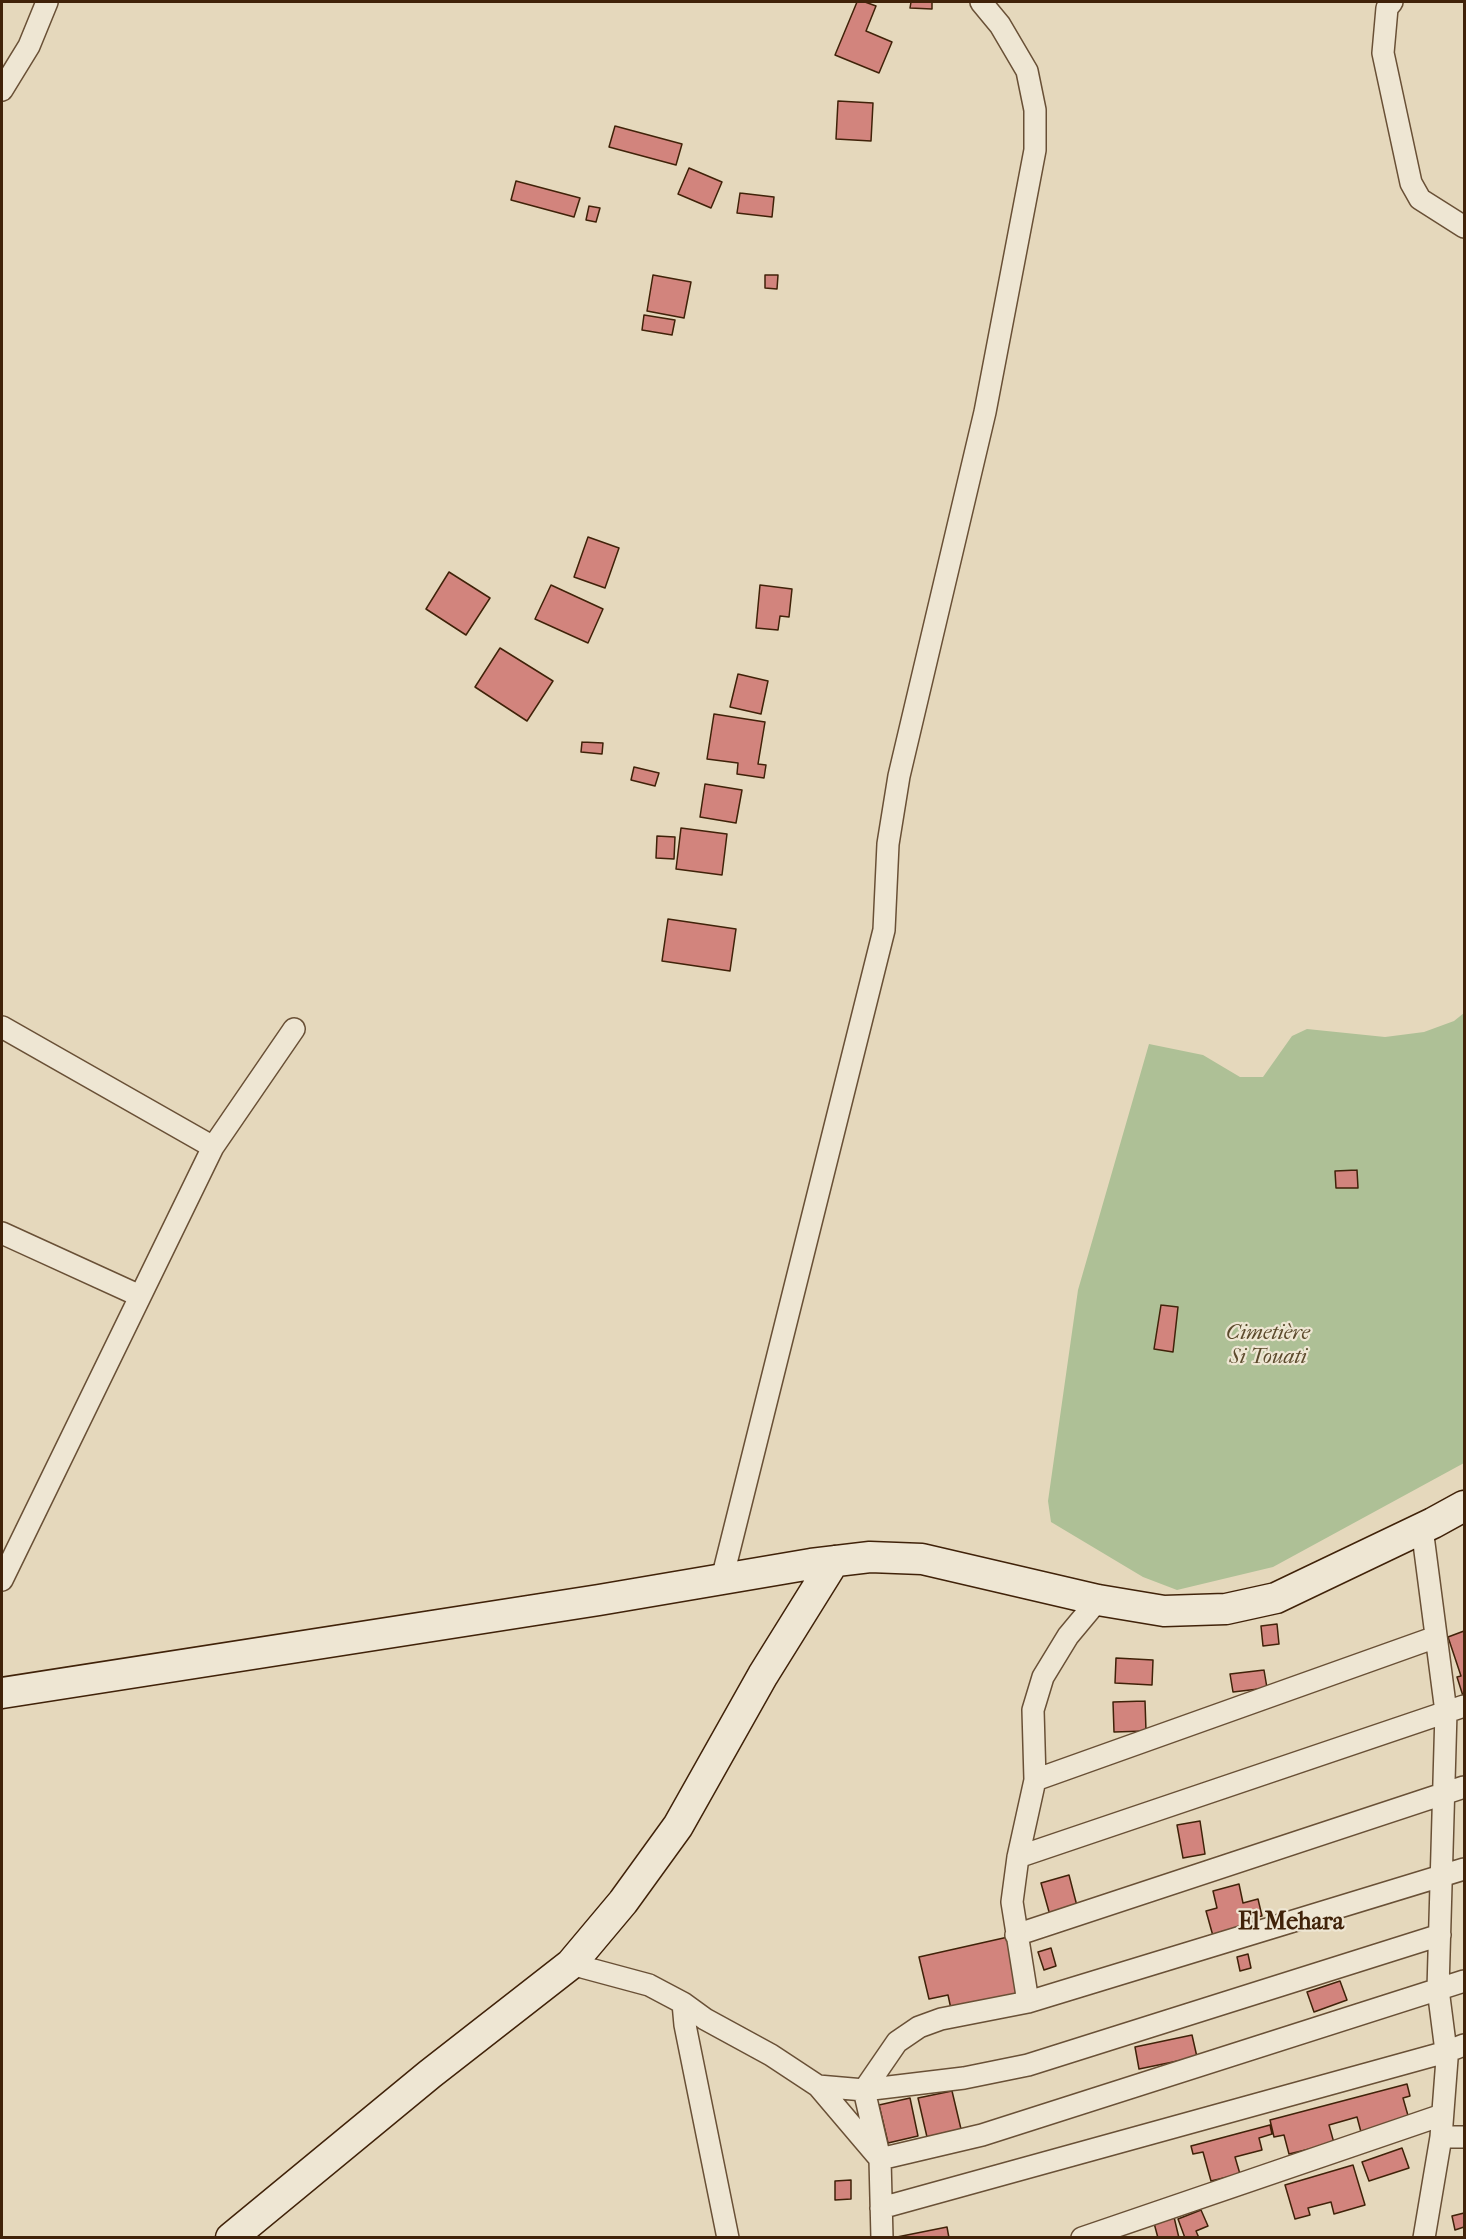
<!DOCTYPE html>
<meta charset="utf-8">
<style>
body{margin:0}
#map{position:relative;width:1466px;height:2239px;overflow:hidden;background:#e5d8bc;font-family:"IM FELL French Canon",serif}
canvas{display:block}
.frame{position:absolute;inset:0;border:3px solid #402209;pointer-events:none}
</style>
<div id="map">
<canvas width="1466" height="2239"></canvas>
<div class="frame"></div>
</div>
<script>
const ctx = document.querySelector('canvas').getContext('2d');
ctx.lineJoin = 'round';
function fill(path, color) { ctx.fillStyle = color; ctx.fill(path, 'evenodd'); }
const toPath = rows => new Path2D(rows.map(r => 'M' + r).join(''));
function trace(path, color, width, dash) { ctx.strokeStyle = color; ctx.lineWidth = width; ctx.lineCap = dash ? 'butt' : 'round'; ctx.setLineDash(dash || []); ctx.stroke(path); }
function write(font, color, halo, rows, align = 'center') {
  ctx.font = font + ' "IM FELL French Canon",serif'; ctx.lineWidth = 4.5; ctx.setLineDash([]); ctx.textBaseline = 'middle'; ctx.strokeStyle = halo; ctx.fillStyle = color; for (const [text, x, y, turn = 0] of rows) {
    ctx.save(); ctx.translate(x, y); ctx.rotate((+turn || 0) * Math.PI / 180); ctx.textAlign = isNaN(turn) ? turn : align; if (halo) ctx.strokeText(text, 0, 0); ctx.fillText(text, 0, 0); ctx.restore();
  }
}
const green = toPath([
 [1464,1013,1464,1463,1273,1567,1177,1590,1143,1577,1051,1522,1048,1501,1078,1290,1149,1044,1203,1055,1240,1077,1263,1077,1292,1036,1307,1029,1385,1037,1424,1032,1454,1021]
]);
const building = toPath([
 [857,2,865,2,876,6,866,31,892,42,879,73,835,55,857,2],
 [911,2,932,2,932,9,910,8,911,2],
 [838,101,873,103,871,141,836,139,838,101],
 [615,126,682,144,676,165,609,147,615,126],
 [689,168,722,182,711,208,678,194,689,168],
 [516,181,580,198,574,217,511,200,516,181],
 [740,193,774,197,772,217,737,213,740,193],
 [589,206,600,208,596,222,586,220,589,206],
 [653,275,691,282,684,318,647,311,653,275],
 [765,275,778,275,777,289,765,288,765,275],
 [644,315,675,320,672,335,642,330,644,315],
 [588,537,619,548,605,588,574,577,588,537],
 [449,572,490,598,466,635,426,609,449,572],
 [551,585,603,609,588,643,535,619,551,585],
 [760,585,792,589,789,617,780,616,778,630,756,628,760,585],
 [500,648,553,681,527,721,475,687,500,648],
 [738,674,768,681,761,714,730,707,738,674],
 [714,714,765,722,758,764,766,765,764,778,737,774,738,763,707,759,714,714],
 [582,742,603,743,602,754,581,752,582,742],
 [634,767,659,773,655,786,631,780,634,767],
 [705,784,742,790,736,823,700,817,705,784],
 [681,828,727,834,722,875,676,869,681,828],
 [657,836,675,837,674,859,656,858,657,836],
 [668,919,736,929,730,971,662,961,668,919],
 [1357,1170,1358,1188,1336,1188,1335,1171,1357,1170],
 [1161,1305,1178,1307,1173,1352,1154,1349,1161,1305],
 [1277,1624,1279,1644,1263,1646,1261,1626,1277,1624],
 [1464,1631,1464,1696,1463,1696,1457,1677,1461,1676,1448,1637,1464,1631],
 [1116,1658,1153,1660,1152,1685,1115,1683,1116,1658],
 [1264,1670,1267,1688,1233,1692,1230,1674,1264,1670],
 [1145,1701,1146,1731,1114,1732,1113,1702,1145,1701],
 [1200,1821,1205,1854,1183,1858,1177,1825,1200,1821],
 [1069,1875,1077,1906,1051,1919,1041,1883,1069,1875],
 [1239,1884,1243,1903,1258,1899,1262,1916,1251,1918,1253,1926,1213,1936,1206,1911,1217,1908,1213,1891,1239,1884],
 [1008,1937,1021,1993,951,2009,948,1995,929,1999,919,1957,1008,1937],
 [1051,1948,1056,1966,1044,1970,1038,1952,1051,1948],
 [1248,1954,1251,1968,1240,1971,1237,1957,1248,1954],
 [1340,1981,1347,2000,1314,2012,1307,1992,1340,1981],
 [1192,2035,1197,2057,1139,2069,1135,2047,1192,2035],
 [1407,2084,1410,2096,1403,2098,1409,2119,1361,2132,1357,2117,1329,2125,1334,2143,1289,2154,1284,2135,1274,2137,1270,2120,1407,2084],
 [952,2091,961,2129,927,2137,918,2098,952,2091],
 [910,2098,918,2136,888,2143,879,2105,910,2098],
 [1270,2125,1272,2134,1259,2138,1262,2150,1235,2157,1240,2174,1211,2181,1203,2152,1193,2154,1191,2146,1270,2125],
 [1402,2148,1409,2168,1369,2181,1362,2162,1402,2148],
 [1353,2165,1365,2205,1334,2214,1331,2202,1308,2208,1310,2215,1295,2219,1285,2185,1353,2165],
 [851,2180,851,2199,835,2200,835,2181,851,2180],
 [1201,2210,1208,2226,1196,2231,1199,2238,1185,2238,1178,2219,1201,2210],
 [1464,2213,1464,2227,1455,2230,1452,2216,1464,2213],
 [1174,2217,1179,2238,1158,2238,1154,2223,1174,2217],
 [947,2227,949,2238,898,2238,897,2237,947,2227]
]);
const street = toPath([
 [1392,2,1387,8,1383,53,1411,183,1420,199,1464,227],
 [2,90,29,46,47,2],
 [2,1027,213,1147],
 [2,1233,140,1296],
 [1422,1528,1446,1712,1438,1989,1447,2059,1441,2137,1424,2238],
 [722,1579,884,930,888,844,899,776,985,412,1035,150,1035,110,1027,71,1000,25,981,2],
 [2,1580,213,1147,294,1029],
 [1035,1780,1436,1637],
 [1018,1857,1464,1706],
 [1016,1935,1464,1787],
 [571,1964,649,1985,683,2003,685,2025,728,2238],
 [1028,2002,1012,1902,1018,1857,1035,1780,1033,1710,1043,1677,1068,1636,1098,1600],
 [683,2003,705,2019,771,2055,818,2086,864,2090,964,2078,1028,2065,1440,1935],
 [818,2086,880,2159,982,2135,1464,1981],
 [1441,2137,1464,2137],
 [881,2208,1446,2052,1464,2045],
 [882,2238,880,2159,864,2090,897,2042,919,2027,941,2019,1028,2002,1464,1869],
 [1082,2238,1442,2115]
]);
const secondary = toPath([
 [2,1693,599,1600,811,1564,870,1557,922,1559,1098,1600,1164,1611,1226,1609,1276,1598,1433,1523,1464,1506],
 [231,2238,430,2074,571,1964,623,1902,678,1826,763,1675,834,1561]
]);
const parkNames = [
 ["Cimetière",1268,1334],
 ["Si Touati",1268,1358]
];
const quarterNames = [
 ["El Mehara",1291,1923]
];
fill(green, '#aec096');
fill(building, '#d2847d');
trace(building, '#402209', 1.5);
trace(street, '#695036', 24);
trace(secondary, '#402209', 33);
trace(street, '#eee6d3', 21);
trace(secondary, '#eee6d3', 30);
write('italic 21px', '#5c4a2c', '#eee6d3', parkNames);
write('bold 24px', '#402209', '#eee6d3', quarterNames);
</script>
